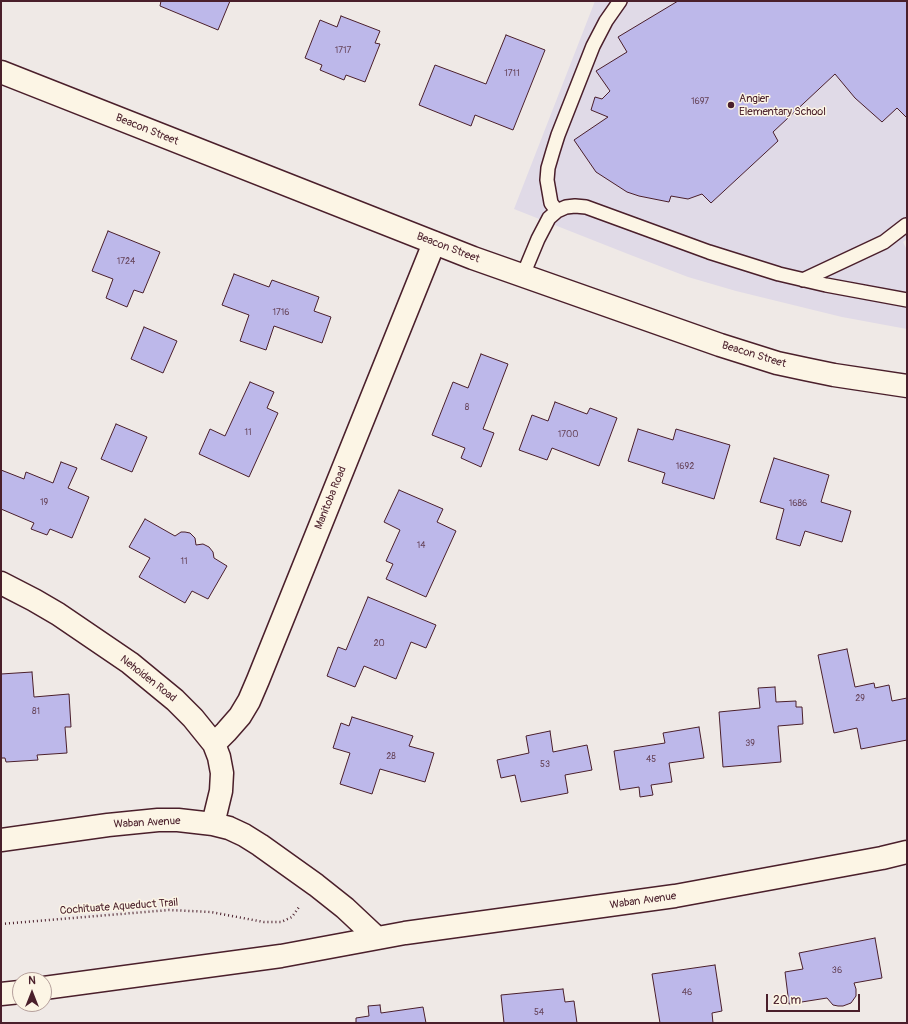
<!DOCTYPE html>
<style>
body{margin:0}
#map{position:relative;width:908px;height:1024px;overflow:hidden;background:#efe9e6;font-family:Pangolin,sans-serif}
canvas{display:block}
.frame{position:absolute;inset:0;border:2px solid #4a1f2b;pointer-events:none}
.north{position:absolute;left:12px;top:972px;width:40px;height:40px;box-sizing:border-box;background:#fcf5e5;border:1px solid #b59f9b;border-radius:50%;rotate:0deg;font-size:11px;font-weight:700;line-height:16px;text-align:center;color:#4a1f2b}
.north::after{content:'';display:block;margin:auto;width:14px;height:18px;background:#4a1f2b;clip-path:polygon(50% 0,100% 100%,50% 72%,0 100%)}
.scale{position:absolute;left:766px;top:994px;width:94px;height:18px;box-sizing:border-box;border:2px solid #4a1f2b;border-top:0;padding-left:5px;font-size:12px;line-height:14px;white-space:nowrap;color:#4a1f2b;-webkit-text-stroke:3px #fcf5e5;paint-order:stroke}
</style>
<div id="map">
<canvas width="908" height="1024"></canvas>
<div class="frame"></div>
<div class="north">N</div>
<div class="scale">20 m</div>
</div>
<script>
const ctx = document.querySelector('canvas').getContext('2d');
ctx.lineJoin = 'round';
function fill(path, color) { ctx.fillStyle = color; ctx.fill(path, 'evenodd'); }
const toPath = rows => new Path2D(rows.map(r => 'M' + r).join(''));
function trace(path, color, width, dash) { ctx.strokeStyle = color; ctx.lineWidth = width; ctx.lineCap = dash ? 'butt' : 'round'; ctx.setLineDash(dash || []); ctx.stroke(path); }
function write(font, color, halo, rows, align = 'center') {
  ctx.font = font + ' Pangolin,sans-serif'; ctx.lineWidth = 3; ctx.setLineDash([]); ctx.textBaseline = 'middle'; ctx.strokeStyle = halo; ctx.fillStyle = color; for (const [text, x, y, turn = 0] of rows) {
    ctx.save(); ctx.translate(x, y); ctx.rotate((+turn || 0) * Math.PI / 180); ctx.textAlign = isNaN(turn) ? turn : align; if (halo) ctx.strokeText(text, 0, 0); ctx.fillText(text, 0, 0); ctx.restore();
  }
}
const built = toPath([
 [595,1,907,1,907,239,903,242,907,250,907,329,842,317,736,291,688,277,628,254,514,209]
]);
const building = toPath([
 [161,1,230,1,218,30,160,6,161,1],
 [678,1,907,1,907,118,897,108,882,122,855,98,835,74,773,132,778,141,711,203,702,194,688,199,671,196,669,202,639,196,627,192,596,172,574,140,608,117,591,110,595,97,602,99,610,91,596,71,627,52,618,37,678,1],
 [341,16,380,31,375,43,380,44,365,82,346,75,344,80,320,70,322,65,305,58,320,20,337,27,341,16],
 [506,35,545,50,513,130,475,115,471,126,419,105,435,65,486,84,506,35],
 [108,231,160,252,143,293,134,290,127,307,106,298,113,279,92,271,108,231],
 [234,274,269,287,272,280,319,297,314,311,331,317,322,343,274,326,266,350,240,341,249,315,222,305,234,274],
 [144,327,177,341,163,373,131,359,144,327],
 [481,354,508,364,483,429,494,433,481,467,461,458,465,448,432,435,453,382,468,388,481,354],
 [250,382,274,392,267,408,278,413,249,477,199,454,210,429,225,436,250,382],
 [555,402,587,414,590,408,617,418,599,466,552,448,547,460,519,450,532,415,548,421,555,402],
 [116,424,147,437,132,472,101,459,116,424],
 [638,429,673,440,676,429,730,445,714,499,662,483,665,473,628,461,638,429],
 [774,458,829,475,821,502,851,511,842,542,805,531,800,546,776,539,784,509,760,502,774,458],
 [61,462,77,468,68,488,89,497,72,538,50,529,47,535,31,529,34,523,1,509,1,470,24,479,26,472,53,483,61,462],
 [399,490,443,509,437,522,456,531,426,597,386,579,393,564,386,561,400,530,384,522,399,490],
 [145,519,175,536,181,532,185,532,190,533,195,538,196,545,203,544,209,547,213,552,214,558,227,566,208,599,192,591,185,603,139,577,150,558,129,547,145,519],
 [368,597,436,625,426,648,411,642,396,679,364,666,355,687,327,676,338,647,346,650,368,597],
 [847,649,855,687,874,683,875,688,889,685,892,701,907,698,907,740,861,749,857,728,834,733,818,655,847,649],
 [32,672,34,697,69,694,71,727,65,727,67,753,37,755,38,760,6,762,5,758,1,758,1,674,32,672],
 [775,687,776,702,796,701,796,707,802,707,803,724,778,726,781,762,723,767,719,712,760,708,758,688,775,687],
 [352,717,413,736,409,746,434,753,425,782,380,769,372,794,340,784,350,753,333,748,341,723,349,726,352,717],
 [699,727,704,758,669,763,672,782,651,785,653,795,640,797,639,787,620,790,614,751,665,743,663,733,699,727],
 [550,731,553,752,587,745,592,770,565,775,568,793,521,802,515,775,501,778,497,760,529,753,526,736,550,731],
 [875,938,882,978,854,983,856,989,856,996,851,1003,843,1006,838,1006,833,1005,827,998,789,1004,785,972,803,969,799,953,875,938],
 [715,965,722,1011,712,1013,713,1023,660,1023,652,974,715,965],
 [563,989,565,1002,574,1001,577,1023,504,1023,501,995,563,989],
 [380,1005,381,1013,423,1007,426,1023,356,1023,356,1018,369,1016,368,1006,380,1005]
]);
const path = toPath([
 [1,924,169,910,211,912,264,922,281,922,292,917,299,907]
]);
const lane = toPath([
 [557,211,551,203,547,180,548,168,553,151,558,135,593,46,606,21,620,1],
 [523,275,538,239,549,218,557,211,566,207,575,206,586,207,709,252,779,274,826,285,907,300],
 [803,280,884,242,906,225,907,226]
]);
const street = toPath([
 [1,583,34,600,58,614,130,663,175,700,193,718,214,744,219,757,222,773,221,791,213,824],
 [214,744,226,732,240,716,249,701,258,680,434,243],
 [1,840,108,825,158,820,178,820,213,824,229,828,244,835,260,845,316,885,345,908,377,938],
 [44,988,281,956,405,933,675,896,882,858,907,852],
 [1,994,20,992]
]);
const secondary = toPath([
 [1,72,473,258,720,345,777,363,805,369,834,375,907,386]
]);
const markers = [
 [731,105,4,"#4a1f2b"]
];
const numberNames = [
 ["1717",343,51],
 ["1711",512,74],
 ["1697",700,102],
 ["1724",126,262],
 ["1716",281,313],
 ["8",467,408],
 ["11",248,433],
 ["1700",568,435],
 ["1692",685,467],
 ["19",44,503],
 ["1686",798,504],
 ["14",421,546],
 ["11",184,562],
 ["20",379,644],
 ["29",860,699],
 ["81",36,712],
 ["39",750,744],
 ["28",391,757],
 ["45",651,760],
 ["53",545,765],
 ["36",837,971],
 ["46",687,993],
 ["54",539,1013]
];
const poiNames = [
 ["Angier",739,99],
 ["Elementary School",739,112]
];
const streetNames = [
 ["Beacon Street",147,130,22],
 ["Beacon Street",448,248,21],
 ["Beacon Street",754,355,17],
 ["Manitoba Road",331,498,-68],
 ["Nehoiden Road",148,679,38],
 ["Waban Avenue",147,823,-3],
 ["Waban Avenue",643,901,-8],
 ["Cochituate Aqueduct Trail",119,907,-4]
];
fill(built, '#e0dae7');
fill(building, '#bdb8ea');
trace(building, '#4a1f2b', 1);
trace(lane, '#4a1f2b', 16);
trace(street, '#4a1f2b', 25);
trace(secondary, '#4a1f2b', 25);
trace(path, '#4a1f2b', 2.5, [1, 3]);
trace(lane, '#fcf5e5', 13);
trace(street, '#fcf5e5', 22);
trace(secondary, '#fcf5e5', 22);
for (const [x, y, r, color] of markers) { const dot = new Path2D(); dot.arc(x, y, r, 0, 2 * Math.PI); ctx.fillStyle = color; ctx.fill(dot); trace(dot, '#fcf5e5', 1.5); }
write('9px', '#67455b', null, numberNames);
write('11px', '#4a1f2b', '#fcf5e5', poiNames, 'left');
write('11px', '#4a1f2b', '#fcf5e5', streetNames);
</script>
